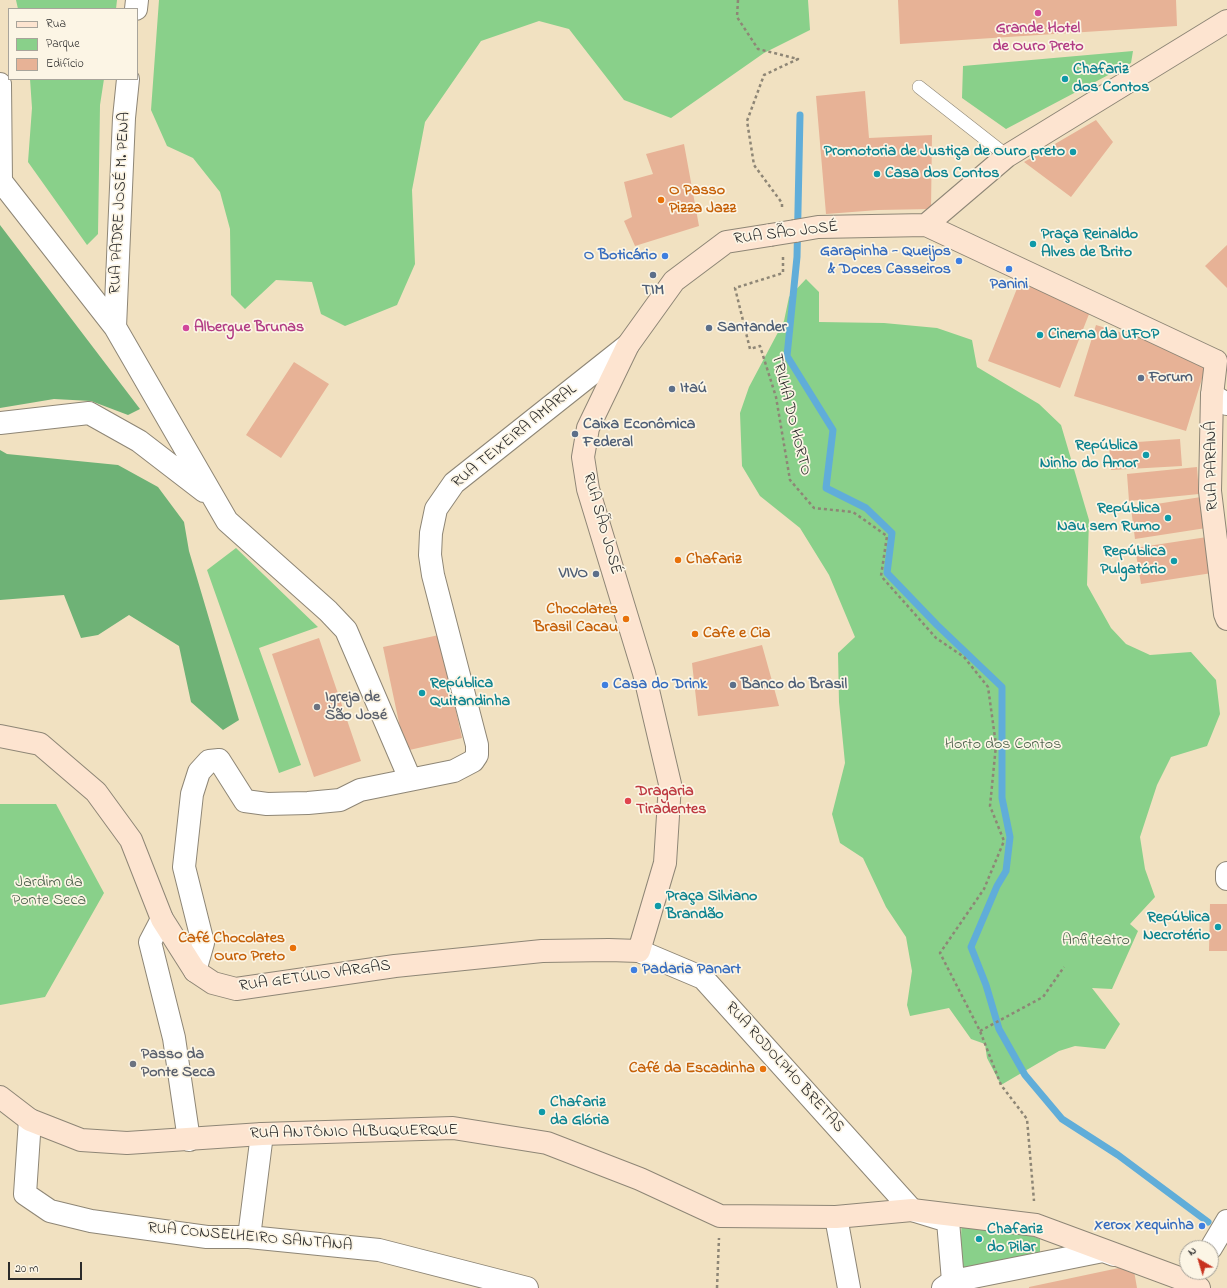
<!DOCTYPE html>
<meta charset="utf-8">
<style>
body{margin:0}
#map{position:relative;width:1227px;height:1288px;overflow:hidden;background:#f1e1c1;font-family:"Indie Flower",sans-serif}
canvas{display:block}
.legend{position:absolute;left:8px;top:8px;width:130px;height:72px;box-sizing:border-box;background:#fcf5e5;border:1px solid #a8a49b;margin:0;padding:5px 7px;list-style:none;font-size:12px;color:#2b2b2b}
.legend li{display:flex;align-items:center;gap:8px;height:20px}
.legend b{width:20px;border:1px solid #a8a49b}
.north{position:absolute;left:1179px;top:1240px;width:40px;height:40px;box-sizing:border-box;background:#fcf5e5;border:1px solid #a8a49b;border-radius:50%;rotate:322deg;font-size:11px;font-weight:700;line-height:16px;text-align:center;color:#2b2b2b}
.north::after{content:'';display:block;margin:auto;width:14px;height:18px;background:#c8321e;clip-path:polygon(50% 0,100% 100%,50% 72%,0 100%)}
.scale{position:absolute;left:8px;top:1262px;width:74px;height:18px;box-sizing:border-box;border:2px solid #2b2b2b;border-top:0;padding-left:5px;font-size:12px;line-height:14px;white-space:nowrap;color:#2b2b2b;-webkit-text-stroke:3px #fcf5e5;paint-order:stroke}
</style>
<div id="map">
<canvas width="1227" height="1288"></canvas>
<ul class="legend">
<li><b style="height:5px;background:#fde4d0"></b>Rua</li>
<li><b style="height:11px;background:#89d08a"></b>Parque</li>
<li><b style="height:11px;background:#e7b296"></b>Edifício</li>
</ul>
<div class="north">N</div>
<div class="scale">20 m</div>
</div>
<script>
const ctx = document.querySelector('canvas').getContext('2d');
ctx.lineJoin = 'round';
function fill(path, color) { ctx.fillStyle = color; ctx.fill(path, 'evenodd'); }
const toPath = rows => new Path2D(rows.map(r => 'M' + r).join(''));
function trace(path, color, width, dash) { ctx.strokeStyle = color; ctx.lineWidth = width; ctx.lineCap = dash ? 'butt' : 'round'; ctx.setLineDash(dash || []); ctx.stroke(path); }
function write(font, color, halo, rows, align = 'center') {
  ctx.font = font + ' "Indie Flower",sans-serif'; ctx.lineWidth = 3.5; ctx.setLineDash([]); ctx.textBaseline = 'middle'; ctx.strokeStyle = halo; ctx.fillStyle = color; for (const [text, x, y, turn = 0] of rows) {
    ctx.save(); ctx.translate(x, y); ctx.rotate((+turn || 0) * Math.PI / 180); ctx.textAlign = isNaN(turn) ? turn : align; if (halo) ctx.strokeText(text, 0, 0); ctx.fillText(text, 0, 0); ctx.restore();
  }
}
const green = toPath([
 [16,0,117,0,116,9,18,9],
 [159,0,808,0,810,30,764,53,671,118,624,100,569,29,539,21,481,41,425,122,412,190,415,264,397,305,345,326,321,314,312,282,276,280,245,309,231,295,230,229,220,192,193,158,167,146,151,110],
 [1133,51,1131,63,1006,129,962,98,963,66],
 [30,79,104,79,100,105,98,234,87,245,28,162,32,108],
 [806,279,819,292,819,322,884,323,937,328,972,340,977,367,1039,404,1061,425,1089,520,1087,585,1111,628,1126,644,1150,655,1191,652,1216,680,1220,714,1207,746,1171,757,1157,785,1140,837,1145,869,1155,897,1130,924,1138,931,1112,989,1092,988,1120,1024,1105,1049,1075,1046,1059,1051,1001,1085,987,1058,985,1044,971,1039,949,1008,910,1016,907,1005,912,971,906,937,886,907,863,858,840,843,832,814,845,763,839,702,838,653,855,637,829,575,800,528,760,496,742,466,740,413,749,387,784,321,789,297],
 [236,548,318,627,259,648,301,765,279,773,207,570],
 [0,804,56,804,104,893,45,997,0,1005],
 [962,1210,1040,1239,1040,1252,960,1269]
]);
const forest = toPath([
 [0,225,140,409,128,415,91,401,54,399,0,408],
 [0,450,7,454,118,465,158,487,184,522,189,551,239,720,223,730,191,702,179,646,129,615,98,635,81,638,64,595,0,600]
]);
const stream = toPath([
 [800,115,797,257,787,356,833,430,826,488,866,508,892,533,887,573,937,625,1002,687,1002,798,1010,837,1006,871,997,886,971,947,986,985,999,1029,1025,1075,1062,1119,1118,1155,1208,1222]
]);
const building = toPath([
 [898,0,1176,0,1177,26,900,44],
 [865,91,869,138,932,135,931,209,878,210,826,214,816,96],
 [1096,120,1113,142,1071,197,1024,162],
 [684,144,699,226,635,246,624,221,632,217,624,182,653,174,646,154],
 [1227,245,1227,288,1205,266],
 [1020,281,1091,309,1060,388,988,361],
 [1096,325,1208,359,1186,431,1074,396],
 [294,362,329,384,281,458,246,435],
 [1180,439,1182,466,1111,470,1109,444],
 [1197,467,1199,494,1129,501,1127,474],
 [1201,497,1206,528,1135,539,1131,508],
 [1207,537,1212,573,1141,584,1135,548],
 [439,635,462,738,405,751,383,647],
 [319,638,361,761,314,777,272,654],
 [762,645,779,706,698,716,692,663],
 [1210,904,1227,904,1227,951,1209,951],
 [1133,1265,1137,1288,1029,1288,1029,1287]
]);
const path = toPath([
 [738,0,737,17,758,49,798,59,764,75,747,121,754,165,782,203,782,210],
 [783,257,783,273,735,288,750,349,760,346,776,397,790,480,814,508,853,512,887,536,881,576,936,638,964,657,988,687,996,745,990,806,1004,841,984,889,940,953,980,1031,1001,1085,1027,1119,1034,1201],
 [980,1031,1043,997,1064,967],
 [717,1288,719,1238]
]);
const lane = toPath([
 [919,87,1007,156]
]);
const street = toPath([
 [136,9,137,0],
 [0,84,1,182],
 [0,180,115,327,227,521,328,611,346,630,410,779],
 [115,327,124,118,128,79],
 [1212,395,1227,404],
 [0,423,89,413,139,441,204,491],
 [1227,873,1227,879],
 [162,919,150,942,174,1038,189,1140],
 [639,951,703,978,912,1210,948,1221,953,1281,943,1288],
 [195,971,203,943,184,867,192,794,199,772,209,761,219,760,245,801,267,804,308,803,340,800,360,790,454,771,473,761,477,755,477,745,433,575,430,555,431,533,436,509,454,483,628,345],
 [30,1120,25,1194,50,1211,91,1221,207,1237,249,1237,379,1250,527,1288],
 [836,1217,849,1288],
 [249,1237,262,1134],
 [1211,1248,1227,1221],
 [953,1281,1103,1251,1114,1255]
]);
const secondary = toPath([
 [926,225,1007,156,1227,21],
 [795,231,818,227,926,225,1216,361],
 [1216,361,1212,395,1210,491,1225,614,1227,619],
 [0,736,40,744,96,792,131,840,162,919,195,971,213,983,236,989,395,966,542,951,609,950,639,951,665,863,670,784,644,673,588,489,583,457,588,428,628,345,674,281,726,242,770,235],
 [0,1097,30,1120,81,1140,127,1143,262,1134,453,1128,547,1143,640,1179,720,1216,836,1217,912,1210,1036,1225,1190,1282,1199,1288]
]);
const secondaryBridge = toPath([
 [770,235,795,231]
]);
const markers = [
 [1038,13,4,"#d1479c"],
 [1065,79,4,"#0f9aa8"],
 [1073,152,4,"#0f9aa8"],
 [877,174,4,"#0f9aa8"],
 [661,200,4,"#e8710a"],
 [1033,244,4,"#0f9aa8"],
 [665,256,4,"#3f7fe0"],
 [959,261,4,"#3f7fe0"],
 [1009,269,4,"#3f7fe0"],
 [653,275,4,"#5c6f8a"],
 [186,328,4,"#d1479c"],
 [709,328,4,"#5c6f8a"],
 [1040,335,4,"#0f9aa8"],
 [1141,378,4,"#5c6f8a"],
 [672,389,4,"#5c6f8a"],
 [575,434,4,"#5c6f8a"],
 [1146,455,4,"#0f9aa8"],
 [1168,518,4,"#0f9aa8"],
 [678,560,4,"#e8710a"],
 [1174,561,4,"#0f9aa8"],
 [596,574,4,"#5c6f8a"],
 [626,619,4,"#e8710a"],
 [695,634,4,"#e8710a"],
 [605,685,4,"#3f7fe0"],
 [733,685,4,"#5c6f8a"],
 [422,693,4,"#0f9aa8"],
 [317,707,4,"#6b7280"],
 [628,801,4,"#e0444e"],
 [658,906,4,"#0f9aa8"],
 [1218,927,4,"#0f9aa8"],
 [293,948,4,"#e8710a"],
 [634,970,4,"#3f7fe0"],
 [133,1064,4,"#6b7280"],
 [763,1069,4,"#e8710a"],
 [542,1112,4,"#0f9aa8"],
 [1202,1226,4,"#3f7fe0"],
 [979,1239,4,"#0f9aa8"]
];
const hotelNames = [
 ["Grande Hotel",1038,29],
 ["de Ouro Preto",1038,47],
 ["Albergue Brunas",194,328,"left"]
];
const cultureNames = [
 ["Chafariz",1073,70],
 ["dos Contos",1073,88],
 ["Promotoria de Justiça de Ouro preto",1065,152,"right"],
 ["Casa dos Contos",885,174],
 ["Praça Reinaldo",1041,235],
 ["Alves de Brito",1041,253],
 ["Cinema da UFOP",1048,335],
 ["República",1138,446,"right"],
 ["Ninho do Amor",1138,464,"right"],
 ["República",1160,509,"right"],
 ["Nau sem Rumo",1160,527,"right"],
 ["República",1166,552,"right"],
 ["Pulgatório",1166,570,"right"],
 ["República",430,684],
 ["Quitandinha",430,702],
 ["Praça Silviano",666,897],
 ["Brandão",666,915],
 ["República",1210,918,"right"],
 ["Necrotério",1210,936,"right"],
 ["Chafariz",550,1103],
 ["da Glória",550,1121],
 ["Chafariz",987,1230],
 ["do Pilar",987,1248]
];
const foodNames = [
 ["O Passo",669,191],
 ["Pizza Jazz",669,209],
 ["Chafariz",686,560],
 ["Chocolates",618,610,"right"],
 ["Brasil Cacau",618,628,"right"],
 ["Cafe e Cia",703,634],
 ["Café Chocolates",285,939,"right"],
 ["Ouro Preto",285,957,"right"],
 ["Café da Escadinha",755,1069,"right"]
];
const streetNames = [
 ["RUA PADRE JOSÉ M. PENA",121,203,-87],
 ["RUA SÃO JOSÉ",786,234,-7],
 ["TRILHA DO HORTO",790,415,76],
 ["RUA TEIXEIRA AMARAL",515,437,-39],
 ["RUA PARANÁ",1213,466,-91],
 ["RUA SÃO JOSÉ",601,524,74],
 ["RUA GETÚLIO VARGAS",315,977,-8],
 ["RUA RODOLPHO BRETAS",784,1068,48],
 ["RUA ANTÔNIO ALBUQUERQUE",354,1133,-1],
 ["RUA CONSELHEIRO SANTANA",250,1238,5]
];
const shopNames = [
 ["Garapinha - Queijos",951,252],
 ["& Doces Casseiros",951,270],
 ["O Boticário",657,256],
 ["Panini",1009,285,"center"],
 ["Casa do Drink",613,685,"left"],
 ["Padaria Panart",642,970,"left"],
 ["Xerox Xequinha",1194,1226]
];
const serviceNames = [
 ["TIM",653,291,"center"],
 ["Santander",717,328],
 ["Forum",1149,378],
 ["Itaú",680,389],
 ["Caixa Econômica",583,425],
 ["Federal",583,443],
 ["VIVO",588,574,"right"],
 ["Banco do Brasil",741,685]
];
const worshipNames = [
 ["Igreja de",325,698],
 ["São José",325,716],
 ["Passo da",141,1055],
 ["Ponte Seca",141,1073]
];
const parkNames = [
 ["Horto dos Contos",1003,745],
 ["Jardim da",49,883],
 ["Ponte Seca",49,901],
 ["Anfiteatro",1096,941]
];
const healthNames = [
 ["Dragaria",636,792],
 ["Tiradentes",636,810]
];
fill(green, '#89d08a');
fill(forest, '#6eb276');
trace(stream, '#60add9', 7);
fill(building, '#e7b296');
trace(lane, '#8e8676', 14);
trace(street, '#8e8676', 24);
trace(secondary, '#8e8676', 24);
trace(path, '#8e8676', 2.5, [3, 3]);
trace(lane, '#fff', 13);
trace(street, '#fff', 22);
trace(secondary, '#fde4d0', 22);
trace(secondaryBridge, '#8e8676', 24, []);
trace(secondaryBridge, '#fde4d0', 22);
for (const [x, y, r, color] of markers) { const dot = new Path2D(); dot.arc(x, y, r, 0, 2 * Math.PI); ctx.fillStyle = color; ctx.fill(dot); trace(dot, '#fcf5e5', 1.5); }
write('bold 16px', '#b23c85', '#fcf5e5', hotelNames);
write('bold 16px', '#0d838f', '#fcf5e5', cultureNames, 'left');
write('bold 16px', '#c56008', '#fcf5e5', foodNames, 'left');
write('16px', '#2b2b2b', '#fcf5e5', streetNames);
write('bold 16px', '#366cbe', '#fcf5e5', shopNames, 'right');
write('bold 16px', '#4e5e75', '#fcf5e5', serviceNames, 'left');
write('bold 16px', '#5b616d', '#fcf5e5', worshipNames, 'left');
write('16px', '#475d48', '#fcf5e5', parkNames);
write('bold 16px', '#be3a42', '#fcf5e5', healthNames, 'left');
</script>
